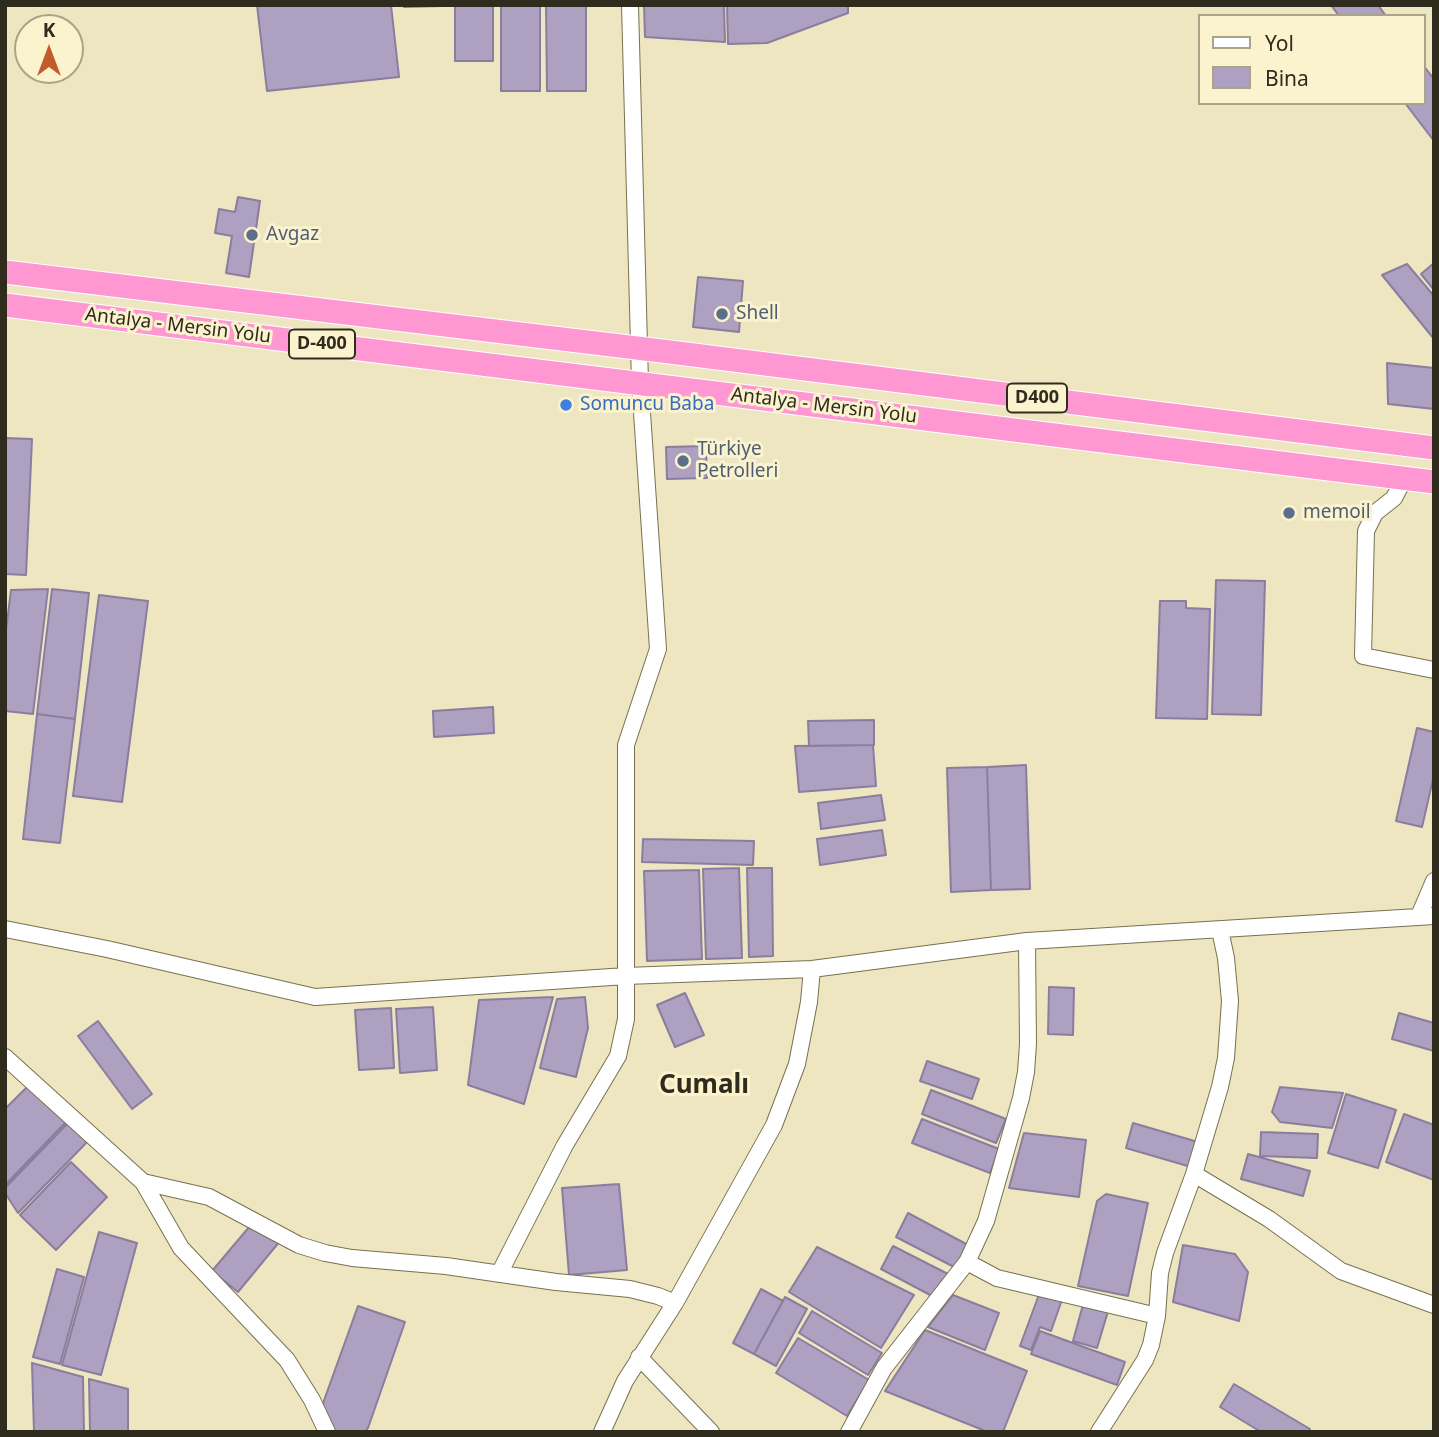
<!DOCTYPE html>
<meta charset="utf-8">
<style>
body{margin:0}
#map{position:relative;width:1439px;height:1437px;overflow:hidden;background:#eee6c1;font-family:"Noto Sans",sans-serif}
canvas{display:block}
.frame{position:absolute;inset:0;border:7px solid #2f2c1e;pointer-events:none}
.legend{position:absolute;left:1198px;top:14px;width:228px;height:91px;box-sizing:border-box;background:#fbf3ce;border:2px solid #a9a388;margin:0;padding:9px 12px;list-style:none;font-size:21px;color:#2f2c1e}
.legend li{display:flex;align-items:center;gap:14px;height:35px}
.legend b{width:35px;border:2px solid #a9a388}
.north{position:absolute;left:14px;top:14px;width:70px;height:70px;box-sizing:border-box;background:#fbf3ce;border:2px solid #a9a388;border-radius:50%;rotate:0deg;font-size:19px;font-weight:700;line-height:28px;text-align:center;color:#2f2c1e}
.north::after{content:'';display:block;margin:auto;width:24px;height:32px;background:#c25c2d;clip-path:polygon(50% 0,100% 100%,50% 72%,0 100%)}
</style>
<div id="map">
<canvas width="1439" height="1437"></canvas>
<div class="frame"></div>
<ul class="legend">
<li><b style="height:9px;background:#fff"></b>Yol</li>
<li><b style="height:19px;background:#ada0c1"></b>Bina</li>
</ul>
<div class="north">K</div>
</div>
<script>
const ctx = document.querySelector('canvas').getContext('2d');
ctx.lineJoin = 'round';
function fill(path, color) { ctx.fillStyle = color; ctx.fill(path, 'evenodd'); }
const toPath = rows => new Path2D(rows.map(r => 'M' + r).join(''));
function trace(path, color, width, dash) { ctx.strokeStyle = color; ctx.lineWidth = width; ctx.lineCap = dash ? 'butt' : 'round'; ctx.setLineDash(dash || []); ctx.stroke(path); }
function write(font, color, halo, rows, align = 'center') {
  ctx.font = font + ' "Noto Sans",sans-serif'; ctx.lineWidth = 6; ctx.setLineDash([]); ctx.textBaseline = 'middle'; ctx.strokeStyle = halo; ctx.fillStyle = color; for (const [text, x, y, turn = 0] of rows) {
    ctx.save(); ctx.translate(x, y); ctx.rotate((+turn || 0) * Math.PI / 180); ctx.textAlign = isNaN(turn) ? turn : align; if (halo) ctx.strokeText(text, 0, 0); ctx.fillText(text, 0, 0); ctx.restore();
  }
}
const building = toPath([
 [257,5,391,5,399,77,267,91,257,5],
 [404,5,442,5,442,6,404,7,404,5],
 [455,5,493,5,493,61,455,61,455,5],
 [501,5,540,5,540,91,501,91,501,5],
 [546,5,586,5,586,91,547,91,546,5],
 [644,5,724,5,725,42,645,37,644,5],
 [727,5,848,5,848,13,767,43,728,44,727,5],
 [1331,5,1378,5,1386,16,1339,16,1331,5],
 [1423,65,1434,79,1434,141,1405,103,1423,103,1423,65],
 [238,197,260,201,249,277,226,273,232,236,215,233,219,209,235,212,238,197],
 [1434,263,1434,290,1421,274,1434,263],
 [1407,264,1434,296,1434,339,1382,275,1407,264],
 [698,277,743,281,739,332,693,327,698,277],
 [1387,363,1434,368,1434,409,1388,404,1387,363],
 [5,438,32,439,26,575,5,574,5,438],
 [706,446,707,478,667,479,666,447,706,446],
 [1216,580,1265,581,1261,715,1212,714,1216,580],
 [48,589,33,714,5,711,5,638,11,590,48,589],
 [52,589,89,593,75,719,37,714,52,589],
 [99,595,148,601,122,802,73,796,99,595],
 [1160,601,1186,601,1186,608,1210,609,1207,719,1156,718,1160,601],
 [493,707,494,733,434,737,433,711,493,707],
 [37,714,75,719,60,843,23,839,37,714],
 [874,720,874,745,809,746,808,721,874,720],
 [1417,728,1434,732,1434,775,1422,827,1396,821,1417,728],
 [873,745,876,786,799,792,795,746,873,745],
 [1026,765,1030,889,991,890,987,767,1026,765],
 [987,767,991,890,951,892,947,768,987,767],
 [881,795,885,820,821,829,818,803,881,795],
 [882,830,886,855,820,865,817,839,882,830],
 [643,839,754,841,753,865,642,862,643,839],
 [739,868,742,958,706,959,703,869,739,868],
 [747,868,772,868,773,956,749,957,747,868],
 [699,870,702,959,647,961,644,871,699,870],
 [1049,987,1074,988,1073,1035,1048,1034,1049,987],
 [685,993,704,1035,675,1047,657,1005,685,993],
 [553,997,524,1104,468,1085,479,1000,553,997],
 [585,997,588,1028,576,1077,540,1068,557,999,585,997],
 [433,1007,437,1070,400,1073,396,1009,433,1007],
 [391,1008,394,1068,359,1070,355,1010,391,1008],
 [1399,1013,1434,1023,1434,1051,1392,1039,1399,1013],
 [98,1021,152,1094,132,1109,78,1036,98,1021],
 [927,1061,979,1079,972,1099,920,1081,927,1061],
 [28,1086,66,1122,5,1185,5,1109,28,1086],
 [1280,1087,1343,1093,1332,1128,1280,1122,1272,1112,1280,1087],
 [931,1090,1006,1119,996,1143,922,1114,931,1090],
 [1346,1094,1396,1110,1378,1168,1328,1153,1346,1094],
 [1404,1114,1434,1125,1434,1180,1386,1162,1404,1114],
 [922,1119,999,1149,990,1173,912,1143,922,1119],
 [68,1123,87,1142,18,1213,5,1193,5,1188,68,1123],
 [1133,1123,1198,1142,1191,1167,1126,1148,1133,1123],
 [1261,1132,1318,1134,1317,1158,1260,1156,1261,1132],
 [1024,1133,1086,1140,1079,1197,1009,1188,1024,1133],
 [1248,1154,1310,1171,1303,1196,1241,1179,1248,1154],
 [71,1162,107,1197,56,1250,20,1215,71,1162],
 [619,1184,627,1270,569,1275,562,1188,619,1184],
 [1106,1194,1148,1203,1128,1296,1078,1286,1097,1201,1106,1194],
 [908,1213,968,1245,956,1268,896,1237,908,1213],
 [250,1226,280,1241,238,1292,212,1271,250,1226],
 [99,1232,137,1243,101,1375,62,1365,99,1232],
 [1183,1245,1235,1254,1248,1272,1239,1321,1173,1302,1183,1245],
 [893,1246,950,1275,932,1296,881,1269,893,1246],
 [817,1247,914,1295,881,1348,789,1292,817,1247],
 [57,1269,84,1277,60,1364,33,1357,57,1269],
 [761,1289,783,1301,754,1354,733,1343,761,1289],
 [1041,1289,1063,1297,1051,1331,1040,1327,1031,1350,1020,1346,1041,1289],
 [953,1295,999,1313,985,1350,928,1327,953,1295],
 [785,1297,807,1309,776,1366,754,1354,785,1297],
 [1084,1301,1109,1308,1097,1348,1073,1341,1084,1301],
 [358,1306,405,1322,368,1428,364,1432,332,1432,322,1406,358,1306],
 [812,1311,882,1353,868,1375,799,1333,812,1311],
 [925,1330,1027,1371,1003,1432,988,1432,885,1391,925,1330],
 [1040,1331,1125,1362,1117,1385,1031,1354,1040,1331],
 [798,1338,869,1380,847,1416,776,1373,798,1338],
 [32,1363,83,1377,84,1432,34,1432,32,1363],
 [89,1379,128,1389,128,1432,90,1432,89,1379],
 [1234,1384,1310,1429,1308,1432,1261,1432,1220,1407,1234,1384]
]);
const minor = toPath([
 [1404,479,1394,498,1375,513,1366,531,1363,656,1434,670],
 [1419,916,1434,881],
 [5,929,107,949,315,997,626,976,812,969,1027,941,1434,916],
 [5,1057,143,1182,209,1197,299,1245,325,1253,352,1258,446,1266,556,1282,630,1289,658,1296,675,1303],
 [1194,1174,1269,1219,1341,1271,1434,1305],
 [143,1182,181,1248,287,1360,312,1400,327,1432],
 [967,1262,997,1278,1157,1316],
 [499,1274,565,1145,618,1056,626,1019,626,745,658,649,640,383,630,5],
 [639,1357,711,1432],
 [602,1432,625,1381,675,1303,774,1125,797,1064,809,1002,812,969],
 [849,1432,884,1368,967,1262,986,1221,1021,1098,1026,1072,1028,1044,1027,941],
 [1099,1432,1145,1360,1151,1345,1157,1316,1160,1273,1165,1253,1194,1174,1220,1087,1226,1058,1230,1001,1226,958,1220,930]
]);
const highway = toPath([
 [5,272,670,352,1434,448],
 [5,305,1434,482]
]);
const markers = [
 [252,235,7,"#5c6f8a"],
 [722,314,7,"#5c6f8a"],
 [566,405,7,"#3f7fe0"],
 [683,461,7,"#5c6f8a"],
 [1289,513,7,"#5c6f8a"]
];
const shields = [
 [322,344,66],
 [1037,398,60]
];
const shieldNames = [
 ["D-400",322,344],
 ["D400",1037,398]
];
const serviceNames = [
 ["Avgaz",266,235],
 ["Shell",736,314],
 ["Türkiye",697,450],
 ["Petrolleri",697,472],
 ["memoil",1303,513]
];
const streetNames = [
 ["Antalya - Mersin Yolu",178,326,7],
 ["Antalya - Mersin Yolu",824,406,7]
];
const shopNames = [
 ["Somuncu Baba",580,405]
];
const districtNames = [
 ["Cumalı",704,1086]
];
fill(building, '#ada0c1');
trace(building, '#8a7d9d', 2);
trace(minor, '#78714f', 18);
trace(highway, '#fff', 25);
trace(minor, '#fff', 16);
trace(highway, '#fe97d2', 23);
for (const [x, y, r, color] of markers) { const dot = new Path2D(); dot.arc(x, y, r, 0, 2 * Math.PI); ctx.fillStyle = color; ctx.fill(dot); trace(dot, '#fbf3ce', 2.5); }
for (const [x, y, w] of shields) { const box = new Path2D(); box.roundRect(x - w / 2, y - 14.5, w, 29, 5); ctx.fillStyle = '#fbf3ce'; ctx.fill(box); trace(box, '#2f2c1e', 2); }
write('bold 18px', '#2f2c1e', null, shieldNames);
write('19px', '#4e5e75', '#fbf3ce', serviceNames, 'left');
write('19px', '#2f2c1e', '#fbf3ce', streetNames);
write('19px', '#366cbe', '#fbf3ce', shopNames, 'left');
write('bold 26px', '#2f2c1e', '#fbf3ce', districtNames);
</script>
